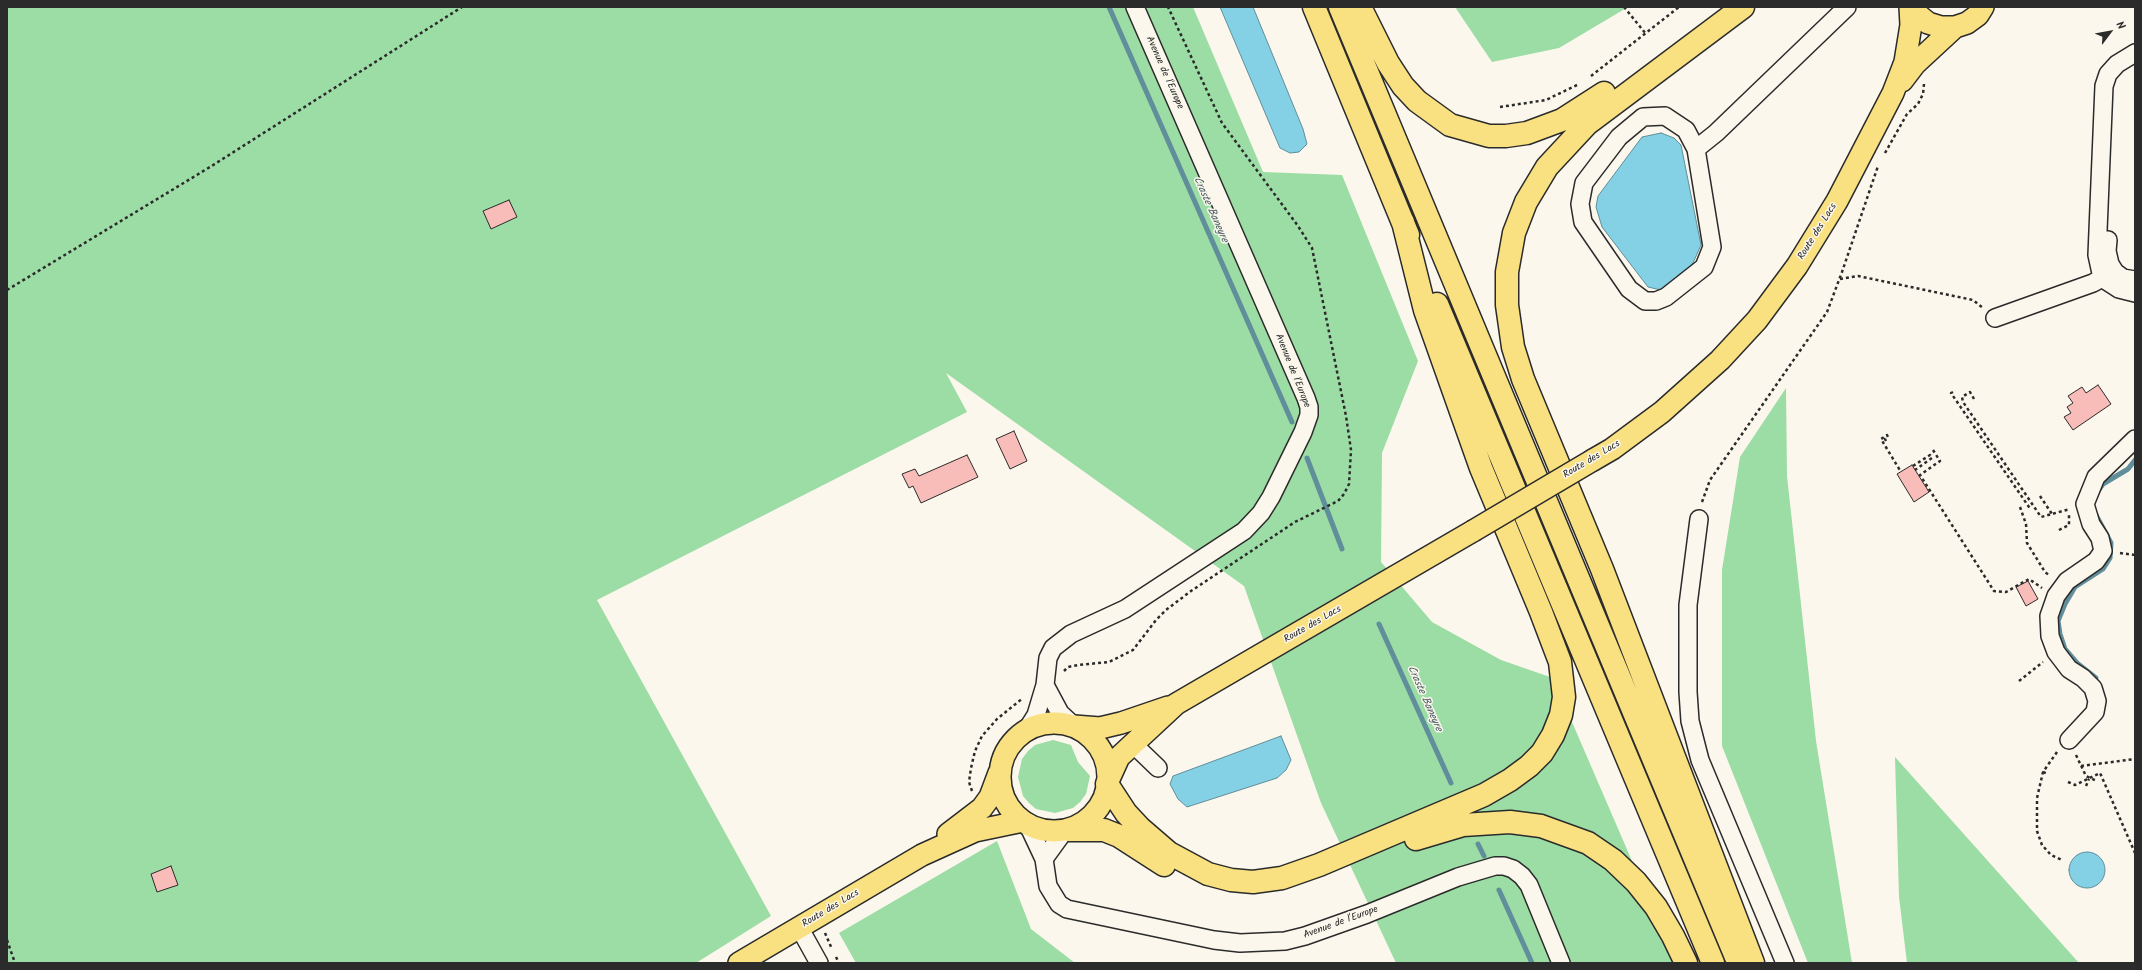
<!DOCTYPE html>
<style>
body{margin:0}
#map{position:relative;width:2142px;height:970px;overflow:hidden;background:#fbf7ec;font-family:Kalam,sans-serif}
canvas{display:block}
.frame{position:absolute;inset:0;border:8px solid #2b2b2b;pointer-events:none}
.north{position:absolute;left:2090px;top:12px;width:40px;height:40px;-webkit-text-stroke:3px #fbf7ec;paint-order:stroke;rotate:58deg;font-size:11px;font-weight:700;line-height:16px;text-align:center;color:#2b2b2b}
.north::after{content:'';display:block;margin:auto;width:14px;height:18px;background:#2b2b2b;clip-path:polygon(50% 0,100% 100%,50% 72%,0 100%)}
</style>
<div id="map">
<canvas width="2142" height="970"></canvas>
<div class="frame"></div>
<div class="north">N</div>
</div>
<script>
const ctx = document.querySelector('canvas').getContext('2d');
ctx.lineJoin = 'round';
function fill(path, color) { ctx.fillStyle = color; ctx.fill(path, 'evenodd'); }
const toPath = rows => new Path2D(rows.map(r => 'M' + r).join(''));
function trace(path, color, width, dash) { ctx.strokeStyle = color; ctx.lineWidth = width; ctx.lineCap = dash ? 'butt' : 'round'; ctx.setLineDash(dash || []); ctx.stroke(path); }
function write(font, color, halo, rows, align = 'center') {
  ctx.font = font + ' Kalam,sans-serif'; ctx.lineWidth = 3; ctx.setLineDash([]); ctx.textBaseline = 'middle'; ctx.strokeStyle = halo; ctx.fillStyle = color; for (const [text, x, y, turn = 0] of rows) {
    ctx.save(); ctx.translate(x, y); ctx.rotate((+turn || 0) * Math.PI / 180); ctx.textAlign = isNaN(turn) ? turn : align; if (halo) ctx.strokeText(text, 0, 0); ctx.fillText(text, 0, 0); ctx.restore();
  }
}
const green = toPath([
 [7,7,1193,7,1263,172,1342,175,1418,361,1382,453,1381,562,1432,622,1501,660,1553,678,1676,963,1396,963,1321,803,1244,586,946,373,967,412,597,600,771,916,696,963,7,963],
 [1455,7,1628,7,1559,48,1492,62],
 [1786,388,1787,476,1816,741,1852,963,1808,963,1722,746,1722,570,1740,457],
 [1053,740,1071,745,1078,762,1090,776,1086,794,1080,802,1073,808,1055,813,1036,809,1029,803,1023,796,1018,777,1022,759,1028,751,1035,745],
 [1895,757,2079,963,1907,963,1899,897],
 [997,841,1031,929,1075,963,856,963,839,933]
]);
const water = toPath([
 [1220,7,1253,7,1303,129,1307,144,1299,152,1290,153,1280,148,1220,7],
 [1661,133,1674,138,1681,145,1701,245,1693,263,1676,283,1661,290,1648,287,1602,227,1596,207,1598,196,1642,137,1661,133],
 [1281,736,1291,760,1286,770,1277,778,1187,807,1178,799,1170,784,1173,776,1281,736],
 '2069 870a18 18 0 1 1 36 0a18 18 0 1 1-36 0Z'
]);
const stream = toPath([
 [1109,7,1292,422],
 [1307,458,1342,549],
 [2098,491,2103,484,2128,469,2135,460],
 [1379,624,1451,783],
 [2096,678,2077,663,2065,649,2060,634,2058,621,2065,604,2075,587,2103,569,2110,558,2111,543,2096,515],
 [1478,844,1484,856],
 [1499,890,1532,963]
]);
const building = toPath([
 [509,200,517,217,491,229,483,211,509,200],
 [2098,385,2111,404,2073,430,2064,417,2071,413,2067,407,2073,403,2068,396,2082,387,2086,393,2098,385],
 [1014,431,1027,461,1010,469,996,439,1014,431],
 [967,455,978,477,921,503,913,486,909,488,902,474,915,469,919,476,967,455],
 [1912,465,1929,492,1914,502,1897,474,1912,465],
 [2028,581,2038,599,2026,606,2016,587,2028,581],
 [171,866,178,885,157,892,151,874,171,866]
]);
const path = toPath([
 [1624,7,1646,34],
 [1591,76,1679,7],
 [1500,107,1546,100,1577,85],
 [1885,153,1907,114,1918,104,1923,94,1924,84],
 [1840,279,1858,276,1973,300,1983,308],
 [7,290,210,167,462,7],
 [1953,392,1951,393,2031,510],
 [1974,399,1970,392,1962,397,1963,402,2041,517,2070,509],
 [1886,441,1885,439,1888,437,1887,435,1881,439,1901,472],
 [1933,450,1940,461,1920,475,1994,591,2006,592,2029,579,2042,588],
 [1913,466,1930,455,1932,458,1915,470],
 [2040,496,2052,514],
 [1702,502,1710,480,1827,312,1842,272,1878,166],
 [2020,507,2026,524,2027,543,2045,572,2050,576],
 [2059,530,2069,525,2069,513],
 [2120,553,2135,555],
 [1064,671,1068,667,1078,665,1109,662,1133,650,1156,620,1166,610,1191,591,1295,522,1338,501,1344,494,1349,484,1351,450,1346,416,1312,248,1298,226,1222,123,1168,7],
 [2019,681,2043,662],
 [2057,752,2043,772,2037,798,2037,831,2042,845,2051,855,2062,860],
 [2076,755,2086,776,2097,781],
 [2081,766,2135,759],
 [2043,772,2048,774],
 [2068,782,2075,785,2100,773,2135,853],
 [2086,786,2089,779],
 [972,791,969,782,971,768,975,751,982,736,997,719,1023,698],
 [825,933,832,949],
 [7,940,15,963],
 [836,957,839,963]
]);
const minor = toPath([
 [2135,53,2117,64,2108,74,2104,86,2097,255,2102,278,2119,289,2135,293],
 [1696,149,1686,130,1665,116,1643,117,1619,137,1584,183,1580,204,1583,222,1629,289,1645,301,1656,301,1666,297,1704,267,1712,247,1696,149,1716,133,1847,7],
 [2108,240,2107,251,2110,264,2115,272,2123,278,2135,280],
 [1995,318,2093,283,2102,278],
 [1699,519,1688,605,1688,692,1690,721,1700,760,1785,963],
 [1045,685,1060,713,1074,726],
 [1026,731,1036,715,1045,685,1048,658,1053,648,1071,634,1125,609,1244,531,1261,513,1271,497,1303,432,1309,415,1309,407,1306,398,1135,7],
 [2069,740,2095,712,2097,701,2093,688,2083,678,2069,669,2056,652,2050,636,2049,616,2056,596,2067,581,2096,561,2103,551,2100,538,2091,524,2085,504,2096,477,2135,439],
 [1132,743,1158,768],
 [1028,825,1044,859,1048,886,1059,904,1067,909,1214,940,1240,943,1285,941,1305,936,1367,914,1458,877,1495,866,1504,866,1513,869,1522,876,1529,885,1561,963],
 [1044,859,1065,830],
 [799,927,819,963]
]);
const major = toPath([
 [1912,7,1917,14,1928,23,1941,27,1955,27,1967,23,1978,15,1983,7],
 [1902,81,1915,64,1955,27],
 [1593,460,1612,449,1662,412,1720,360,1757,320,1797,266,1837,201,1893,93,1905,62,1911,25,1910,7],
 '1000 777a54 54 0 1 1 108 0a54 54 0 1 1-108 0Z',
 [1074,726,1100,728,1121,723,1168,707],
 [1109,779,1119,757,1176,704,1473,531],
 [948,834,982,808,990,797,999,773],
 [739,963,922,855,975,831,1023,821]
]);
const highway = toPath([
 [1314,7,1408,235],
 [1340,7,1736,957],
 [1360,7,1388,63,1403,86,1417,101,1450,125,1489,136,1506,136,1527,133,1562,120,1604,93],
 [1743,7,1587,124,1547,167,1526,202,1514,233,1507,272,1507,305,1513,347,1523,379,1602,569,1753,963],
 [1437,304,1713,963],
 [1107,784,1126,813,1140,828,1169,853,1208,874,1231,880,1253,882,1282,878,1319,865,1484,795,1510,780,1529,766,1542,753,1553,735,1561,715,1564,697,1560,662,1541,612,1481,468,1425,310,1403,222],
 [1069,830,1104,830,1119,836,1164,865],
 [1416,839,1463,825,1510,822,1541,826,1588,843,1613,860,1636,882,1656,907,1673,936,1686,963]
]);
const majorBridge = toPath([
 [1473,531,1593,460]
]);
const streetNames = [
 ["Avenue de l'Europe",1164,73,66],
 ["Route des Lacs",1818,232,-58],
 ["Avenue de l'Europe",1292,371,68],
 ["Route des Lacs",1592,460,-31],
 ["Route des Lacs",1313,625,-30],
 ["Route des Lacs",831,909,-31],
 ["Avenue de l'Europe",1341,923,-20]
];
const waterNames = [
 ["Craste Baneyre",1210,210,66],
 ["Craste Baneyre",1424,699,66]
];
fill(green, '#9cdca5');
fill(water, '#84d0e4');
trace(water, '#608e9a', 1);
trace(stream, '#608e9a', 5);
fill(building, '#f8bcb9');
trace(building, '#2b2b2b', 1);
trace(minor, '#2b2b2b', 20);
trace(major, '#2b2b2b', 24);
trace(highway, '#2b2b2b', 25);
trace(path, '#2b2b2b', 2.5, [3, 3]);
trace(minor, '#fbf7ec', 17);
trace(major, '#f9e181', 21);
trace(highway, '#f9e181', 22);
trace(majorBridge, '#2b2b2b', 24, []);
trace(majorBridge, '#f9e181', 21);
write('10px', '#2b2b2b', '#fbf7ec', streetNames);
write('italic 11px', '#465d62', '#fbf7ec', waterNames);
</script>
